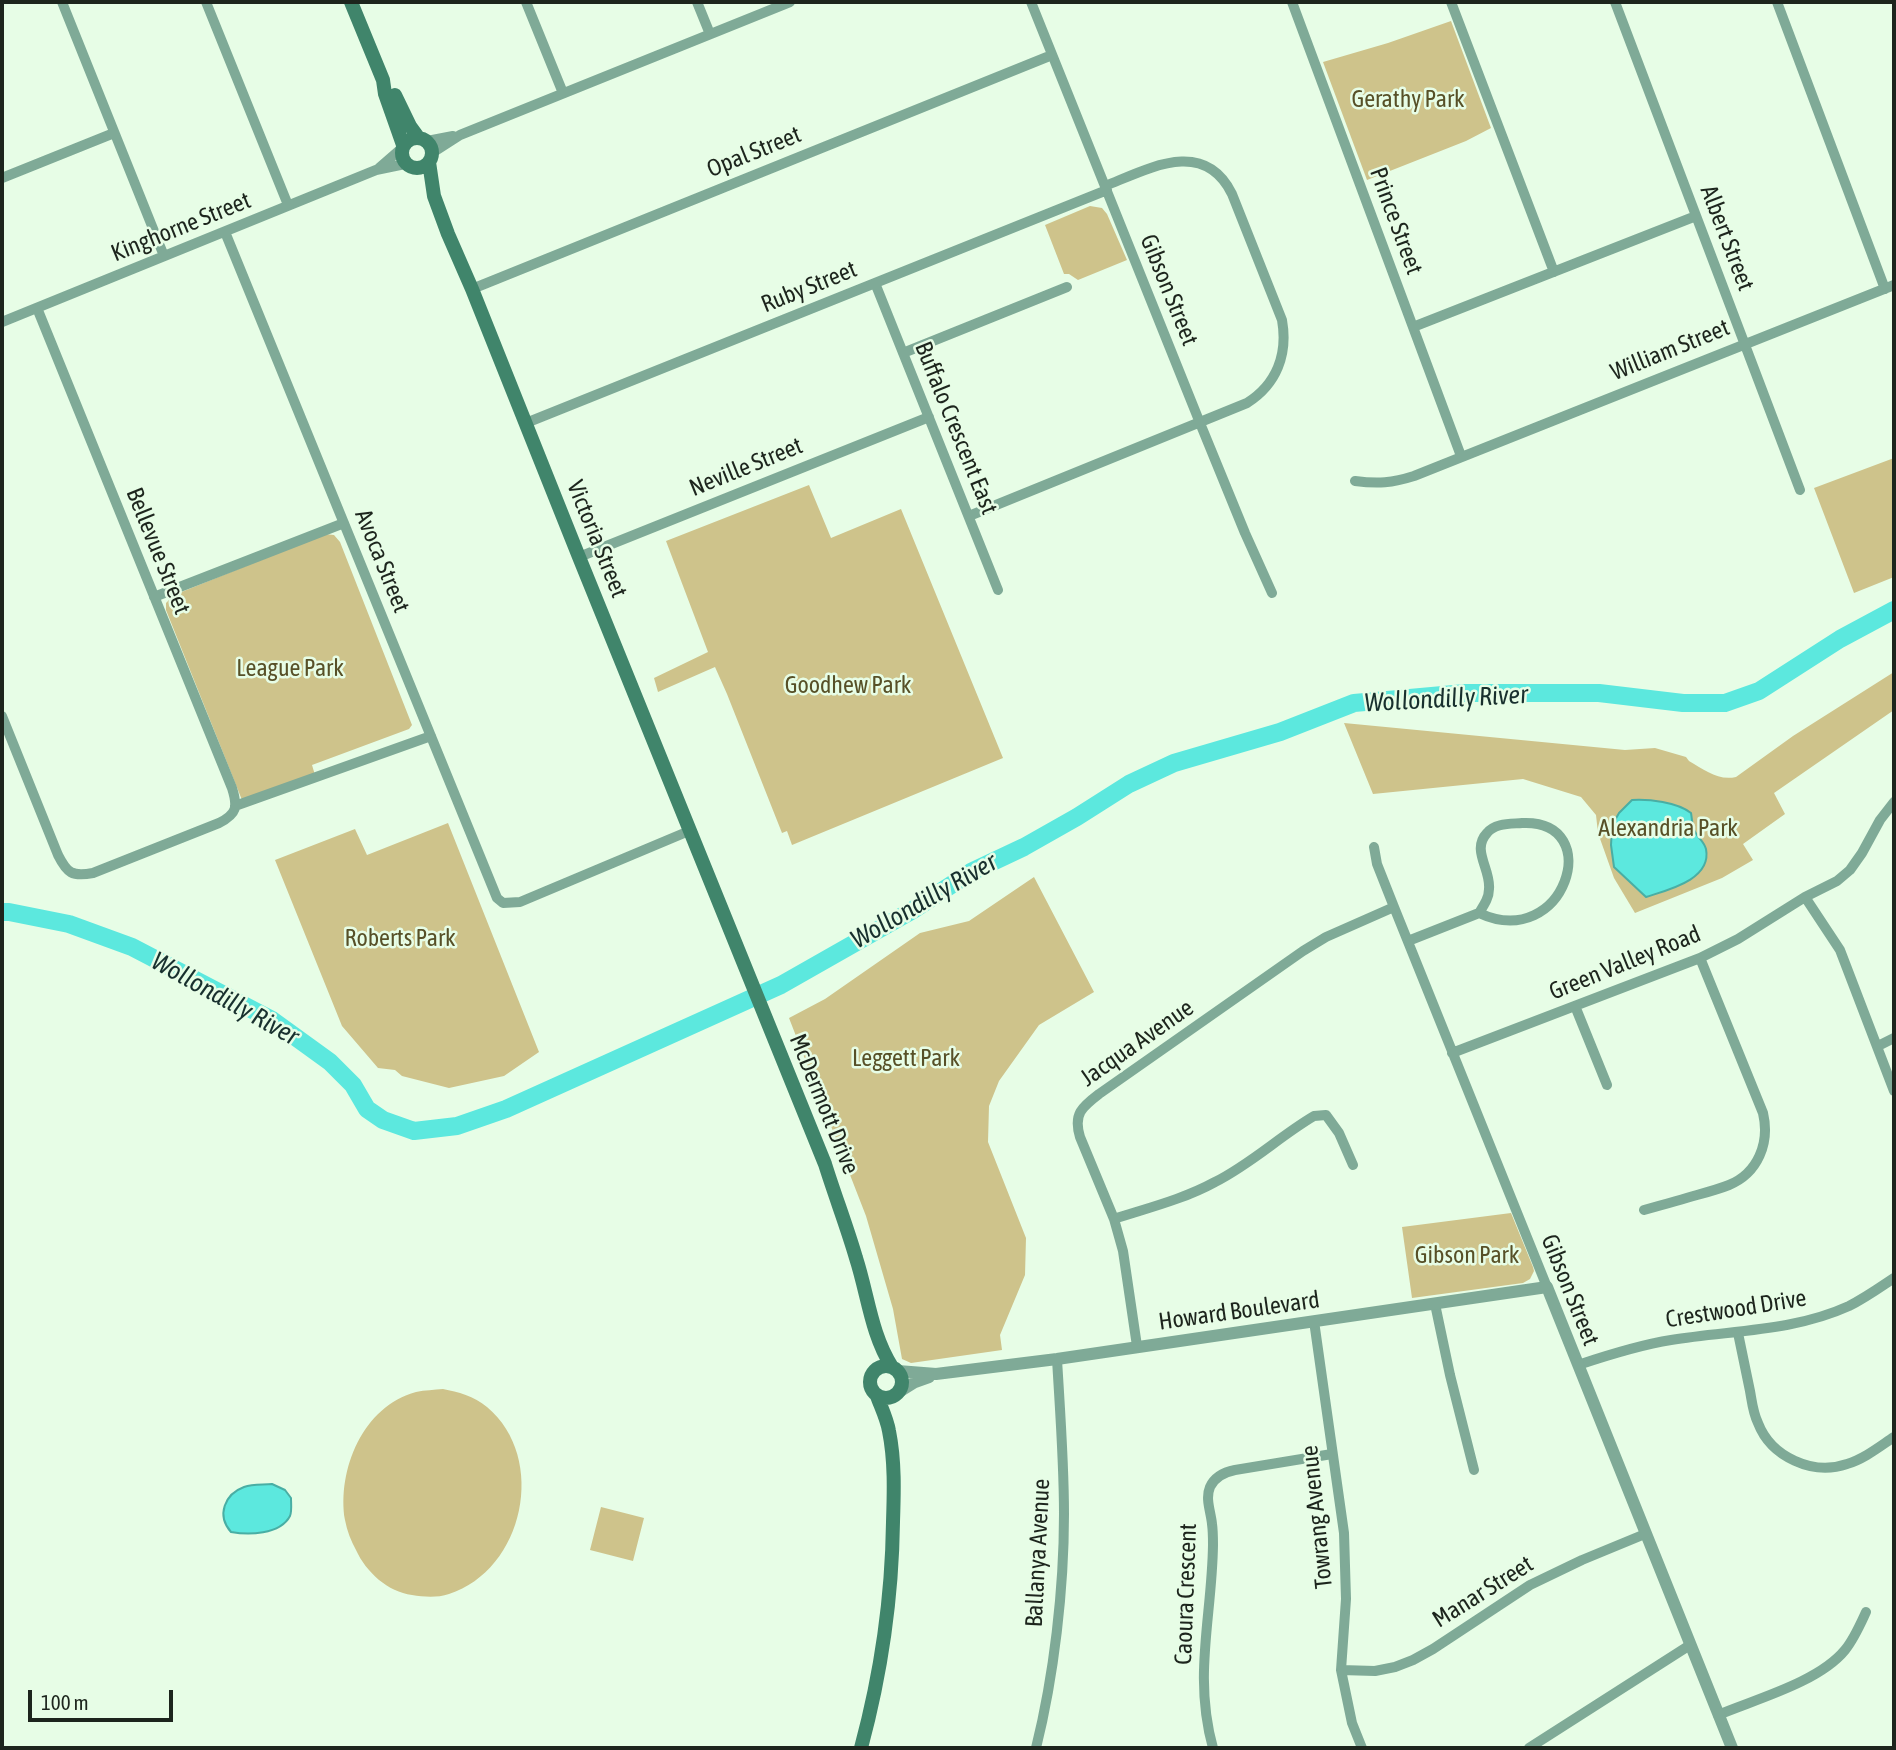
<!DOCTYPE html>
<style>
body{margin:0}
#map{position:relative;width:1896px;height:1750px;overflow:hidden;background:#e7fde6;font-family:"Asap Condensed",sans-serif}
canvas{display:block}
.frame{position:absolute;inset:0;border:4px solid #1d251d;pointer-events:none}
.scale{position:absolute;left:28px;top:1690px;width:145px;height:32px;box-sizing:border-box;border:4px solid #1d251d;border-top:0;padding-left:9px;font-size:21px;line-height:24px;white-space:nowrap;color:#1d251d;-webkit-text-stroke:5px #e7fde6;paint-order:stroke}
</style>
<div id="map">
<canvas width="1896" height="1750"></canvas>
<div class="frame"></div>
<div class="scale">100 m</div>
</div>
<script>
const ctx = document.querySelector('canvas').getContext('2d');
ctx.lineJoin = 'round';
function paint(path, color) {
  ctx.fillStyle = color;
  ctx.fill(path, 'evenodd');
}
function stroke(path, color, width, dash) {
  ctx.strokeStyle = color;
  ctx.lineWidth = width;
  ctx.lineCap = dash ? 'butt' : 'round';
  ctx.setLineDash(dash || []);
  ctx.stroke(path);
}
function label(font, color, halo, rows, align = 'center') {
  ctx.font = font + ' "Asap Condensed",sans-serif';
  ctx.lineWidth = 5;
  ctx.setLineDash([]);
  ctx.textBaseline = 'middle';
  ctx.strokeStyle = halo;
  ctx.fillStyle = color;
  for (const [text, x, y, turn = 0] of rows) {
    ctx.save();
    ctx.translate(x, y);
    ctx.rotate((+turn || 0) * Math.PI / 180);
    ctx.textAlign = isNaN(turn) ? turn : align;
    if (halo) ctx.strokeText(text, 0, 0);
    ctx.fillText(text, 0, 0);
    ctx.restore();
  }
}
const green = new Path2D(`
 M1451,21L1491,128L1466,141L1367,180L1323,62L1388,43Z
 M1090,206L1102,208L1107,214L1127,260L1078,280L1069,274H1064L1045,225Z
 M1894,458V577L1854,593L1814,488Z
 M809,485L831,538L901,509L1003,758L792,845L787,831L782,833L727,694L715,667L658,692L654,678L708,652L666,541Z
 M325,534L334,535L340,542L412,725L409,729L312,765L315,775L242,800L166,610V603L174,595Z
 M1894,672V710L1774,793L1785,814L1743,844L1753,860L1722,878L1635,913L1614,878L1598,833L1596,815L1581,797L1523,779L1373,794L1344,723L1625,750L1655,748L1686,757L1689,761C1705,770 1718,781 1736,777L1793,736Z
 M448,823L539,1052L504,1076L449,1088L402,1076L395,1070L378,1068L342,1026L275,860L355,829L367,855Z
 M1034,877L1094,992L1039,1025L999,1081L989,1106L988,1142L1026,1238L1025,1275L1000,1335L1002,1350L911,1363L902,1359L893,1309L866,1216L789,1018L825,999L920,933L969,921Z
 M1511,1213L1533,1267L1534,1271L1530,1279L1523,1283L1412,1298L1402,1227Z
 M443,1389C458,1392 474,1396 487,1407C548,1458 524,1570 449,1594C437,1598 424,1597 412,1595C388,1592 366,1572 356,1550C351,1541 347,1531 345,1520C337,1470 363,1406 416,1392C425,1390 434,1390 443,1389Z
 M601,1507L644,1518L633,1561L590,1550Z`);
const water = new Path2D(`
 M1632,800C1649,799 1677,802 1691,813C1692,818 1692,825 1694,830C1697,837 1704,841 1706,849C1712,880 1667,890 1646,897L1614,867L1611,845L1612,829L1614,822L1619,813Z
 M272,1484L285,1490L291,1498C291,1504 292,1511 290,1516C280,1535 248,1535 231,1532C216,1515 225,1494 244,1487C253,1484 263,1485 272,1484Z`);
const river = new Path2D(`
 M2,912H9L69,924L132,947L272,1020L330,1062L353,1085L367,1109L383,1120L414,1131L457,1126L506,1109L781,985L913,910L971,872L1024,847L1077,817L1129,784L1174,763L1280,732L1354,703L1465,693H1599L1683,703H1725L1759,691L1840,639L1894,610`);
const minor = new Path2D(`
 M62,2L164,256
 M206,2L288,205
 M526,2L563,93
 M697,2L710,34
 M1031,2L1200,423L1245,533L1272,593
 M1292,2L1461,456
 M1451,2L1554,272
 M1615,2L1800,490
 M1777,2L1885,289
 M427,141L453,136
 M432,153L460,135L790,2
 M379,168L402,148
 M2,178L114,133
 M225,232L497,898L503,903L520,902L689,831
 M875,283L998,590
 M472,289L1052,55
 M2,322L376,170L405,164
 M1413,327L1696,216
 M903,353L1067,287
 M526,423L1107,190
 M1355,481C1378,484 1392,483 1414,476L1894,285
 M969,516L1247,403C1277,384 1288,354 1282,320L1232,194C1204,137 1148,169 1105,186
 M579,557L929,417
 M154,597L344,523
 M2,716L58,855C67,873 72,877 93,873L219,823C237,814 238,807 232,788L37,308
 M235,806L431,736
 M1374,847L1377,864L1394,907L1547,1287
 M1805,897L1840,950L1894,1091
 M1408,941L1479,913C1565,953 1607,819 1522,823C1510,824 1495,823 1487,833C1471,850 1491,869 1489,889C1489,898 1484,905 1479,913
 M1575,1006L1607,1085
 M1878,1046L1894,1038
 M1452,1053L1700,958L1738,939L1805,897L1837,881L1850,870L1862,853L1880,820L1894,802
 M1644,1210C1662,1205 1680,1200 1697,1195C1708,1192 1719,1189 1729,1185C1758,1173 1770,1143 1763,1113L1700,958
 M1114,1219C1148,1208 1184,1199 1215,1182C1251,1164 1280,1136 1314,1116L1326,1115L1339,1133L1353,1165
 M1435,1304L1450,1375L1474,1470
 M1314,1321L1344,1533L1346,1599L1341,1670L1352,1723L1362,1748
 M1738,1333C1742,1352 1746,1372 1750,1391C1752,1402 1753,1413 1758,1423C1771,1457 1813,1476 1847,1464C1864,1459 1879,1447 1894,1437
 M1137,1346L1123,1251L1114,1219L1080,1137C1073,1114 1082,1107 1099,1094L1303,951L1326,937L1394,907
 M1578,1365C1608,1355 1639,1345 1671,1340C1731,1330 1792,1332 1849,1306C1865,1298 1879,1288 1894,1278
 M1341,1670L1375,1671L1395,1667L1413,1660L1433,1649L1530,1585L1582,1560L1645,1534
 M1718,1715C1756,1699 1819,1682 1845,1650C1854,1639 1860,1625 1866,1612
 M1036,1748C1054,1676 1064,1589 1064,1514C1064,1462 1060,1411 1057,1359
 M1213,1748C1193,1676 1212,1617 1213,1545C1213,1538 1213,1531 1212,1524C1211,1512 1205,1499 1210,1487C1215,1476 1225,1472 1235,1470L1332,1454
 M1529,1748L1690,1645`);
const tertiary = new Path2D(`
 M898,1371L936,1374L1057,1359L1547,1287L1732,1748
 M899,1392L915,1382L929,1377`);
const secondary = new Path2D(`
 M351,2L383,80L385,94L403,145
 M395,95L410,126L418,137
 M402 153a15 15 0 1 1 30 0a15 15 0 1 1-30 0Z
 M429,162L434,196L448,234L472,289L579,557L825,1164C835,1196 847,1227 856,1258C868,1295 871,1334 892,1367
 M870 1382a16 16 0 1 1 32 0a16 16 0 1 1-32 0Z
 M861,1748C881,1674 892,1598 893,1522C894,1492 895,1461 889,1431C887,1419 881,1407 877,1396`);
const parkNames = [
 ["Gerathy Park",1408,99],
 ["League Park",290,668],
 ["Goodhew Park",848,685],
 ["Alexandria Park",1668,828],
 ["Roberts Park",400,938],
 ["Leggett Park",906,1058],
 ["Gibson Park",1467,1255]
];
const streetNames = [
 ["Opal Street",754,152,-22],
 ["Prince Street",1396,221,70],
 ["Kinghorne Street",181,227,-22],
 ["Albert Street",1727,238,69],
 ["Ruby Street",809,287,-22],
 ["Gibson Street",1169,290,68],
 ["William Street",1670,350,-22],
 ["Buffalo Crescent East",956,428,68],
 ["Neville Street",746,467,-22],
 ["Victoria Street",597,539,68],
 ["Bellevue Street",158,551,68],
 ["Avoca Street",382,561,68],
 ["Green Valley Road",1625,963,-22],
 ["Jacqua Avenue",1137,1043,-35],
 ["McDermott Drive",824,1104,68],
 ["Gibson Street",1570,1290,68],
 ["Crestwood Drive",1736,1309,-9],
 ["Howard Boulevard",1239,1311,-8],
 ["Towrang Avenue",1317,1517,-96],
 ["Ballanya Avenue",1038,1553,-87],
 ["Manar Street",1483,1592,-32],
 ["Caoura Crescent",1186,1594,-88]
];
const waterNames = [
 ["Wollondilly River",1446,699,-3],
 ["Wollondilly River",924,901,-30],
 ["Wollondilly River",225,999,29]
];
paint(green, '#cec38b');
paint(water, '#5ce8de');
stroke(water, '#49aea4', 2);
stroke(river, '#5ce8de', 18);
stroke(minor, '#7faa97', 10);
stroke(tertiary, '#7faa97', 12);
stroke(secondary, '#40856b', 14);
label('24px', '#575027', '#e7fde6', parkNames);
label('24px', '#1d251d', '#e7fde6', streetNames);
label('italic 26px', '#18302e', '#e7fde6', waterNames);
</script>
